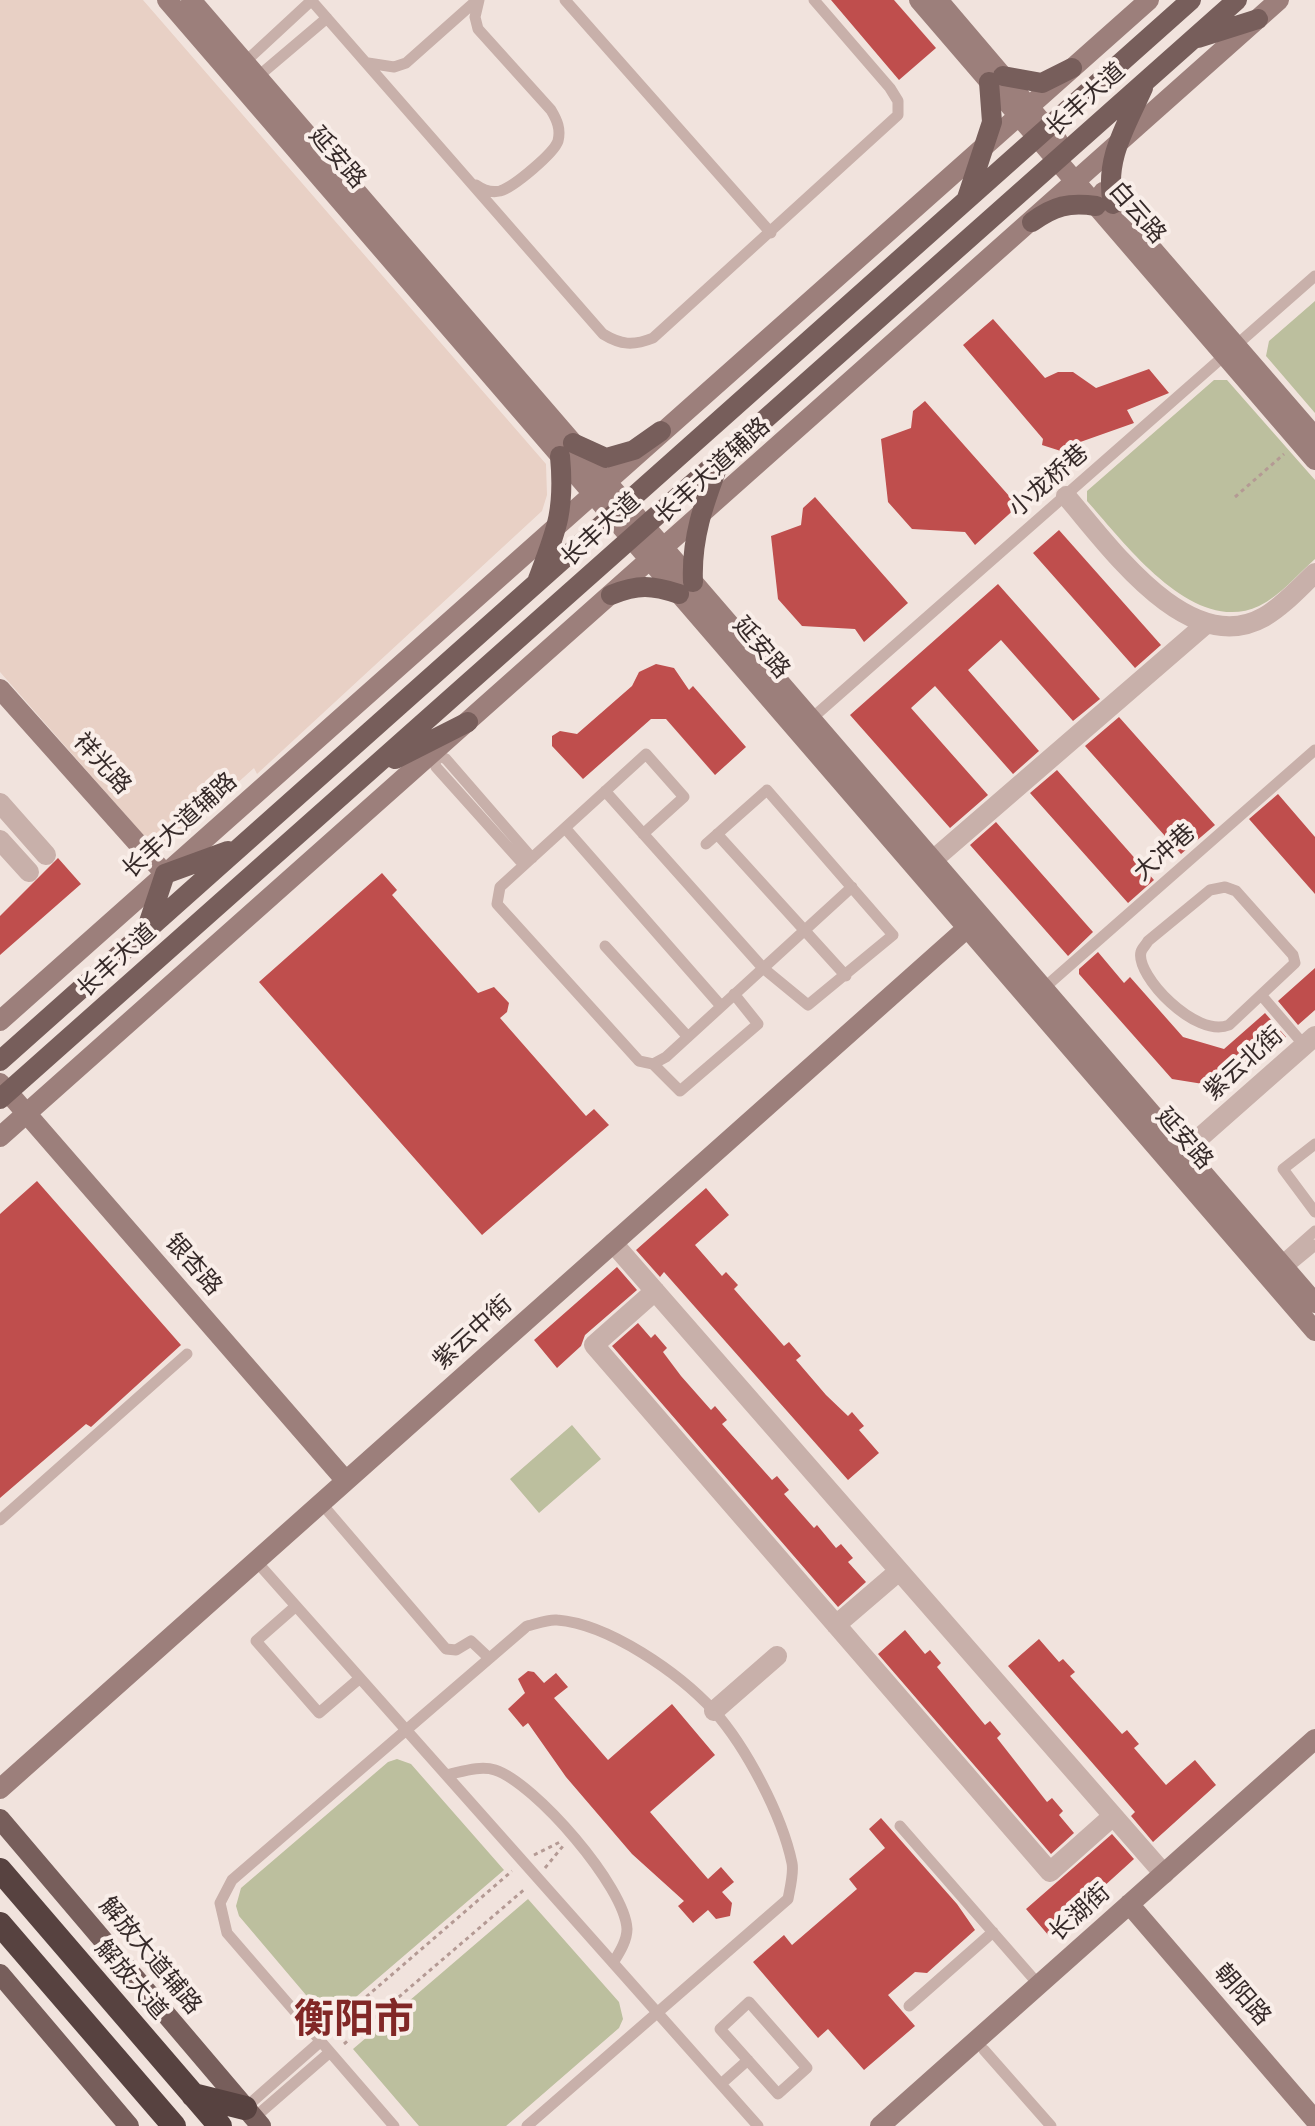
<!DOCTYPE html>
<meta charset="utf-8">
<style>
body{margin:0}
canvas{display:block;background:#f1e3dd}
</style>
<canvas width="1315" height="2126"></canvas>
<script>
const ctx = document.querySelector('canvas').getContext('2d');
ctx.lineJoin = 'round';
function paint(path, color) {
  ctx.fillStyle = color;
  ctx.fill(path, 'evenodd');
}
function stroke(path, color, width, dash) {
  ctx.strokeStyle = color;
  ctx.lineWidth = width;
  ctx.lineCap = dash ? 'butt' : 'round';
  ctx.setLineDash(dash || []);
  ctx.stroke(path);
}
function label(font, color, halo, rows, align = 'center') {
  ctx.font = font + ' "PT Sans","Noto Sans SC",sans-serif';
  ctx.lineWidth = 8;
  ctx.setLineDash([]);
  ctx.textBaseline = 'middle';
  ctx.strokeStyle = halo;
  ctx.fillStyle = color;
  for (const [text, x, y, turn = 0] of rows) {
    ctx.save();
    ctx.translate(x, y);
    ctx.rotate((+turn || 0) * Math.PI / 180);
    ctx.textAlign = isNaN(turn) ? turn : align;
    if (halo) ctx.strokeText(text, 0, 0);
    ctx.fillText(text, 0, 0);
    ctx.restore();
  }
}
const green = new Path2D(`
 M1315,301V413L1266,356L1269,341Z
 M1214,380H1227L1315,480V559C1298,574 1280,596 1259,606C1193,637 1124,542 1087,501V491Z
 M572,1425L601,1459L539,1513L510,1479Z
 M397,1759L411,1764L504,1870L328,2021L239,1916L236,1906L241,1888L388,1762Z
 M528,1899L619,2002L623,2019L619,2028L506,2126H419L353,2049Z`);
const plaza = new Path2D(`
 M0,0H143L546,464L547,495L542,511L257,774L254,768L173,841L163,842L145,837L0,672Z`);
const building = new Path2D(`
 M831,0H894L936,48L899,80Z
 M993,319L1045,378L1058,372H1073L1096,388L1149,369L1169,393L1127,410L1134,423L1069,446L1067,453L1042,445L1043,439L963,345Z
 M925,401L1018,506L975,545L965,532L912,529L888,502L881,439L911,428L913,411Z
 M815,497L908,603L864,642L855,629L802,626L778,599L771,536L801,525L803,508Z
 M1059,530L1161,645L1135,668L1033,553Z
 M998,584L1100,699L1073,721L1001,640L968,670L1039,751L1013,774L935,686L911,708L988,795L950,828L850,715Z
 M656,664L674,668L689,690L693,686L746,747L715,775L666,719H651L583,779L552,746V736L560,731L577,734L632,686L639,672Z
 M1119,717L1215,825L1181,854L1085,746Z
 M1057,770L1154,880L1128,903L1030,793Z
 M1278,794L1315,837V894L1249,819Z
 M996,822L1093,932L1068,956L970,845Z
 M58,858L81,884L0,955V916Z
 M382,873L397,890L392,895L478,993L494,987L509,1003L507,1012L500,1018L586,1116L594,1109L609,1125L482,1235L259,982Z
 M1098,952L1124,983L1130,977L1183,1037L1224,1049L1265,1013L1286,1037L1228,1088L1172,1079L1079,974V969Z
 M1315,968V1010L1298,1025L1278,1001Z
 M37,1181L181,1345L91,1427L86,1424L0,1498V1214Z
 M706,1188L729,1215L695,1245L722,1276L726,1272L738,1285L734,1289L784,1346L789,1342L801,1356L796,1360L826,1395L848,1416L852,1412L864,1426L859,1430L879,1453L848,1480L664,1272L660,1277L636,1250Z
 M617,1267L637,1290L585,1335L581,1346L557,1368L534,1340Z
 M638,1323L651,1338L655,1334L667,1348L663,1352L681,1376L711,1410L715,1406L727,1420L722,1424L772,1480L777,1476L789,1490L784,1494L814,1528L817,1525L836,1548L841,1544L853,1558L848,1562L866,1582L838,1607L612,1346Z
 M905,1630L925,1654L930,1650L941,1663L937,1667L985,1725L990,1721L1001,1734L997,1738L1047,1802L1052,1798L1063,1811L1059,1815L1074,1833L1051,1854L878,1654Z
 M1039,1639L1059,1662L1063,1659L1075,1672L1070,1676L1122,1734L1127,1730L1139,1744L1134,1748L1166,1785L1195,1760L1216,1785L1153,1842L1131,1816L1135,1812L1008,1666Z
 M528,1671L534,1672L544,1683L556,1673L568,1687L554,1698L608,1760L672,1704L715,1755L650,1812L708,1879L721,1867L734,1882L722,1892L732,1903L730,1916L716,1919L708,1910L693,1923L678,1906L684,1901L632,1854L566,1777L528,1723L523,1727L508,1709L525,1693L518,1679Z
 M881,1818L957,1904L975,1930L927,1973L915,1972L888,1995L915,2026L864,2070L828,2029L818,2038L753,1962L784,1935L792,1945L857,1889L849,1879L885,1848L869,1829Z
 M1112,1834L1134,1859L1049,1936L1026,1909Z`);
const path = new Path2D(`
 M1235,497L1284,454
 M534,1855L560,1842
 M545,1868L563,1846
 M330,2028L512,1871
 M344,2044L526,1888`);
const lane = new Path2D(`
 M311,0L603,334C621,345 633,346 653,338L898,115V101L890,88L814,0
 M565,0L771,233
 M244,63L312,0
 M368,63L394,67L406,63L477,0
 M255,79L327,18
 M476,185C483,190 491,193 500,191C514,187 554,153 558,141C561,129 557,120 551,110L478,29L475,17L479,0
 M811,719L1315,276
 M433,753L436,767L524,865
 M433,753L446,759L532,858
 M605,791L763,968L808,1005L893,935L767,790L706,844
 M565,828L721,1006
 M643,834L684,797L646,754L500,887L497,904L639,1061L653,1064L666,1057L852,887
 M717,834L846,976
 M1225,887L1236,891L1293,955L1295,963L1229,1025C1196,1039 1135,975 1141,952C1142,948 1146,945 1148,941L1210,890Z
 M605,946L688,1037
 M1044,988L1315,750
 M1262,996L1304,1045
 M653,1064L680,1091L758,1024L734,994
 M1315,1144L1283,1169L1315,1212
 M1280,1262L1315,1231
 M1286,1269L1315,1245
 M321,1503L446,1649L456,1650L471,1641L489,1658
 M0,1520L187,1354
 M256,1561L758,2126
 M296,1606L256,1641L319,1713L360,1678
 M446,1775C461,1772 480,1765 495,1770C535,1783 625,1887 627,1929C627,1941 619,1953 613,1963
 M900,1826L1039,1985
 M749,2002L807,2068L778,2094L720,2029Z
 M909,2006L993,1932
 M984,2050L1051,2126
 M721,2084L748,2060
 M245,2108L321,2041
 M254,2118L330,2052
 M394,2126L227,1933L220,1903L232,1880L527,1626C536,1624 548,1619 557,1620C609,1624 679,1673 714,1711C746,1747 782,1815 792,1863C794,1873 790,1888 788,1899L527,2126`);
const street = new Path2D(`
 M1066,496C1108,544 1188,660 1264,617C1283,606 1299,588 1315,573
 M0,803L46,855
 M0,840L29,872
 M933,860L1206,624
 M1171,1163L1315,1036
 M613,1243L1164,1874
 M655,1291L594,1345L1050,1872L1113,1816
 M836,1625L899,1571
 M714,1711L777,1656`);
const secondary = new Path2D(`
 M167,0L1315,1331
 M191,0L1315,1303
 M919,0L1315,460
 M938,0L1058,141
 M1103,192L1315,437
 M0,689L165,874
 M0,1021L1149,0
 M0,1083L346,1481
 M0,1137L1279,0
 M0,1789L975,921
 M1129,1904L1315,2120
 M880,2126L1315,1739`);
const primary = new Path2D(`
 M1198,38L1258,19
 M1003,76L1042,83L1072,68
 M967,198L992,122L989,82
 M1113,204C1104,160 1125,128 1143,88
 M1032,222C1054,206 1069,202 1096,206
 M573,443L606,458L634,450L661,431
 M538,579C557,529 565,510 560,456
 M693,582C691,538 704,503 719,463
 M611,595C638,584 652,585 679,594
 M395,759L468,722
 M147,928L165,874L228,851
 M0,1061L1191,0
 M0,1099L1237,0
 M0,1819L261,2126
 M0,1974L129,2126`);
const highway = new Path2D(`
 M0,1870L220,2126
 M0,1924L174,2126
 M193,2095L245,2108`);
const streetNames = [
 ["长丰大道",1086,100,-42],
 ["延安路",337,158,49],
 ["白云路",1137,213,49],
 ["长丰大道辅路",713,471,-42],
 ["小龙桥巷",1049,481,-41],
 ["长丰大道",601,530,-42],
 ["延安路",761,648,49],
 ["祥光路",102,764,48],
 ["长丰大道辅路",180,826,-42],
 ["大冲巷",1165,853,-41],
 ["长丰大道",117,961,-42],
 ["紫云北街",1244,1064,-42],
 ["延安路",1184,1139,49],
 ["银杏路",193,1265,49],
 ["紫云中街",473,1333,-42],
 ["长湖街",1080,1913,-42],
 ["解放大道辅路",150,1956,50],
 ["解放大道",131,1980,49],
 ["朝阳路",1242,1995,49]
];
const townNames = [
 ["衡阳市",354,2021]
];
paint(green, '#bcbf9e');
paint(plaza, '#e8d0c5');
paint(building, '#bf4e4d');
stroke(path, '#b49a94', 3, [4, 4]);
stroke(lane, '#c8b0aa', 11);
stroke(street, '#c8b0aa', 20);
stroke(secondary, '#9c7f7b', 20);
stroke(primary, '#775e5b', 20);
stroke(highway, '#574240', 24);
label('24px', '#362a29', '#f9eee9', streetNames);
label('bold 40px', '#812726', '#f9eee9', townNames);
</script>
